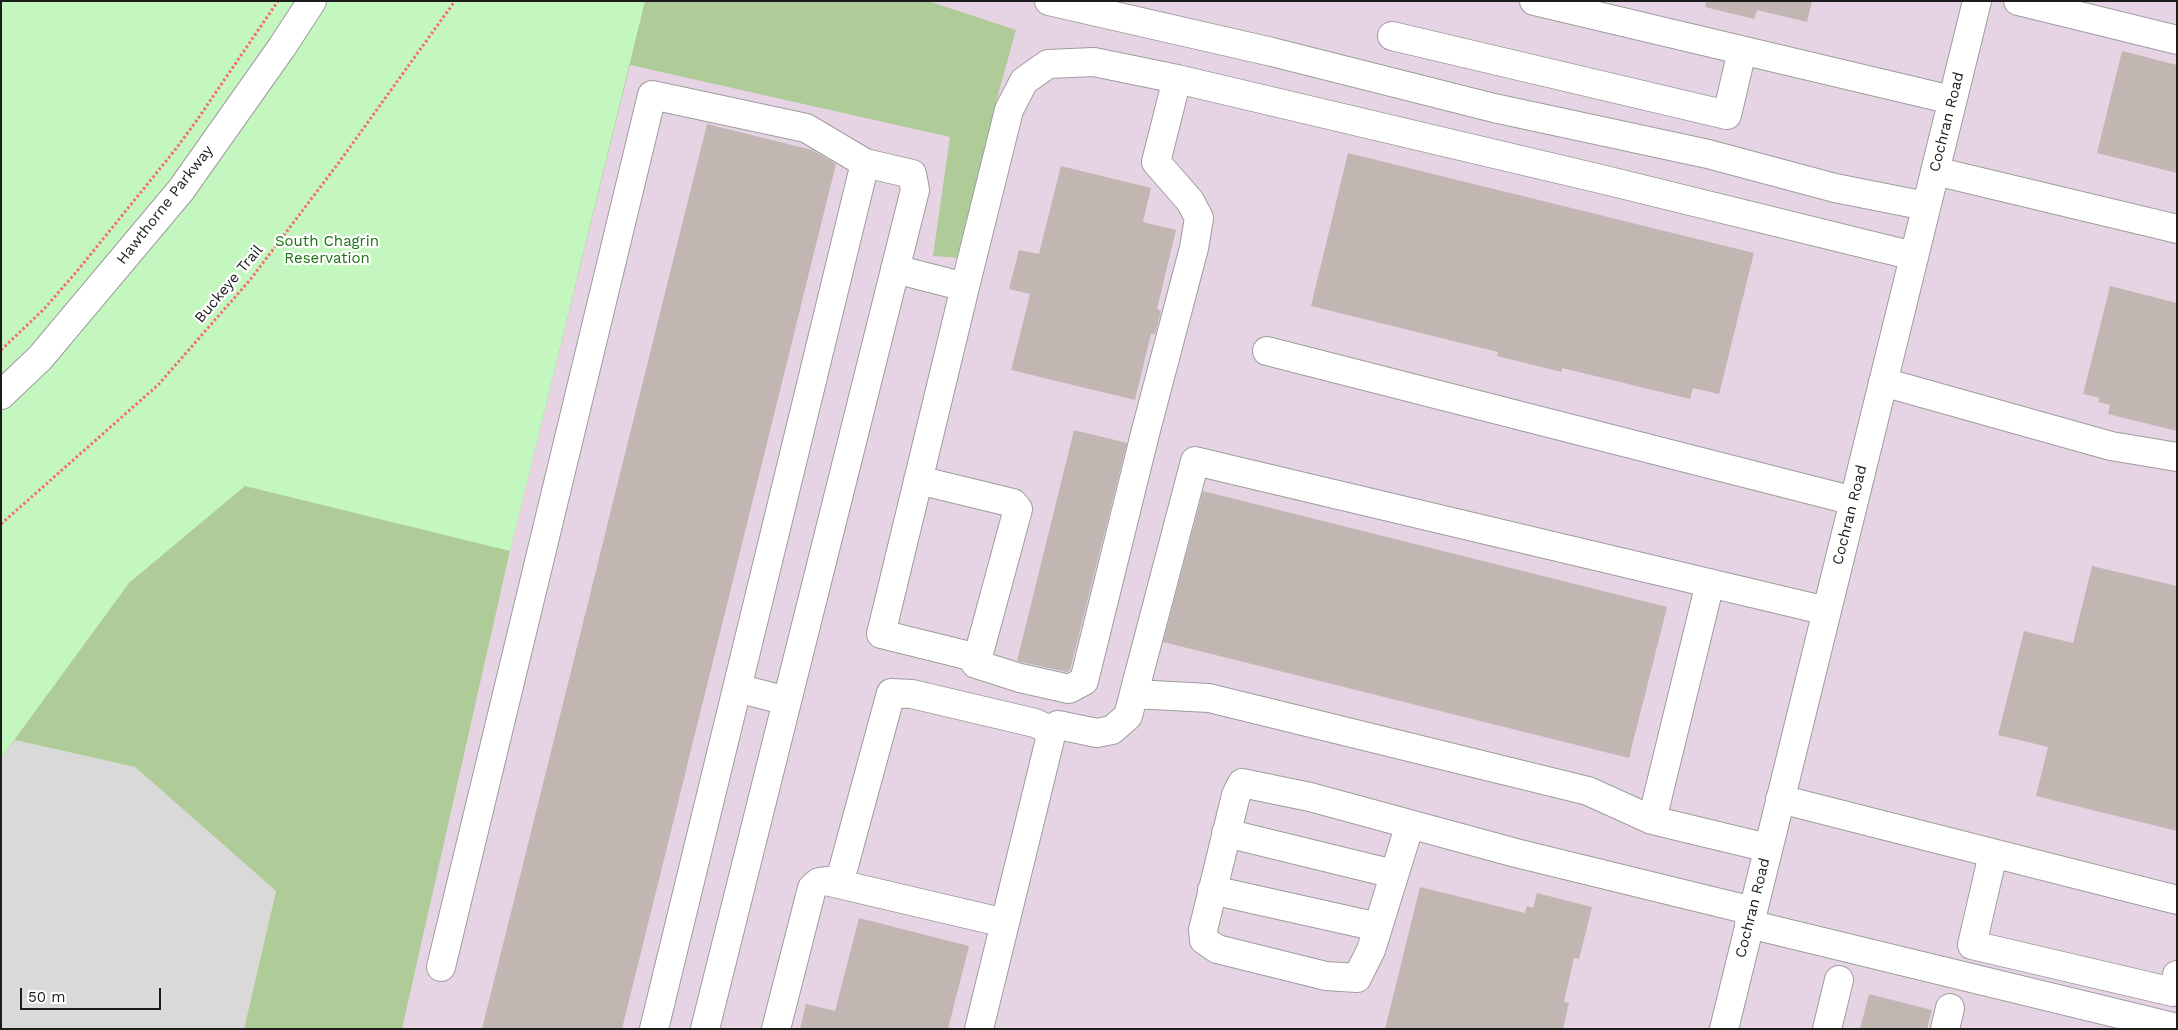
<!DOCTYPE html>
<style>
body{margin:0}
#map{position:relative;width:2178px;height:1030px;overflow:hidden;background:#ede7e2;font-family:"Work Sans",sans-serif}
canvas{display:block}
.frame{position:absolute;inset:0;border:2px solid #1c1c1c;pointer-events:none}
.scale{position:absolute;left:20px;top:988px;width:141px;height:22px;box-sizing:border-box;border:2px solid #1c1c1c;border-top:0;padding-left:6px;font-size:15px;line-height:18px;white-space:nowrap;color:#1c1c1c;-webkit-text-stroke:4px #fff;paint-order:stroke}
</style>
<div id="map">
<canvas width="2178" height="1030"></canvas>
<div class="frame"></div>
<div class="scale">50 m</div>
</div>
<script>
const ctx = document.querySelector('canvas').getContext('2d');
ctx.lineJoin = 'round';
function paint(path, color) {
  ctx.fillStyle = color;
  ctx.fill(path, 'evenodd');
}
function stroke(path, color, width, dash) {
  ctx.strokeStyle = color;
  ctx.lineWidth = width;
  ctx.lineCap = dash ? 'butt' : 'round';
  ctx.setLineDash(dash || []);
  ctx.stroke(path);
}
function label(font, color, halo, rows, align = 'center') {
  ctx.font = font + ' "Work Sans",sans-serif';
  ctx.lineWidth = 4.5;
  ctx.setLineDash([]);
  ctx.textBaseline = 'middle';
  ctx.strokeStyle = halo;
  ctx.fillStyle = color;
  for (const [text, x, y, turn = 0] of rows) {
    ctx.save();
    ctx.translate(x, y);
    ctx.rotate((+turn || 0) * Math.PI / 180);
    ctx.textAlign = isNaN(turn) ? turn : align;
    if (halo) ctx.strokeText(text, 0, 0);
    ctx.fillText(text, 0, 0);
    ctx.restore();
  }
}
const residential = new Path2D(`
 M15,740L135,767L276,891L244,1029H1V758Z`);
const industrial = new Path2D(`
 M645,1H2177V1029H402L510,551Z`);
const forest = new Path2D(`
 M1,1H928L1016,30L996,102L960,258L933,256L950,137L630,65L510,551L402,1029H244L276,891L135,767L15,740L1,758Z`);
const park = new Path2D(`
 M1,1H645L510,551L245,486L129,583L1,758Z`);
const building = new Path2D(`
 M1706,1H1812L1807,22L1757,10L1754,19L1705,7Z
 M2122,51L2177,65V173L2097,153Z
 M707,124L812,150L836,164L622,1029H482Z
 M1348,153L1754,253L1719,394L1693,388L1690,399L1562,368V372L1497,356L1498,352L1311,306Z
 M1061,166L1151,188L1143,222L1176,230L1157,309L1161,311L1155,334H1151L1135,400L1011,370L1030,294L1009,289L1019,250L1039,254Z
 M2110,286L2177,303V431L2108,414L2110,405L2098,402L2100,398L2083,394Z
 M1074,430L1127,443L1070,670L1067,672L1017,661Z
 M1203,491L1667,607L1629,758L1163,642Z
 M2092,566L2177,586V831L2036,796L2048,747L1998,735L2024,631L2073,643Z
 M1420,887L1525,913L1527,906L1533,908L1537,893L1592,907L1579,959L1574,958L1564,1002L1569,1003L1563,1029H1385Z
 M859,918L969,946L948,1029H800L806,1004L835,1011Z
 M1869,994L1932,1010L1927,1029H1860Z`);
const path = new Path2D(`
 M1,350L44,309L78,270L175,150L197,120L278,1
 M1,524L158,385L250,280L340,161L455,1`);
const minor = new Path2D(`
 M1049,1L1272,52L1494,108L1708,154L1835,188L1926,206
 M1534,1L1952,100
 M2018,1L2177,40
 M1392,36L1727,115L1742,51
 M1177,79L1605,180L1914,256
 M1935,171L2177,229
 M895,269L965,287L881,634L970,656L976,664L1020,678L1069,689L1084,681L1145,434L1194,248L1199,218L1190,201L1156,162L1177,79L1094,62L1048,64L1024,81L1009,110L965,287
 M1267,351L1854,501
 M1883,382L2111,446L2177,457
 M1,395L40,358L181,190L282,47L312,1
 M918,480L1013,503L1018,509L976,664
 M737,688L787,701
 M1134,694L1209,698L1588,791L1652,820L1768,848
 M1780,799L2177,900
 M1652,820L1710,583
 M1410,824L1371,950L1357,978L1326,976L1217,949L1204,940L1203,930L1236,795L1242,783L1310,797L1516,853L1753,911
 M1226,833L1394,874
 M1993,854L1972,945L2173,992L2177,975
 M839,884L891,693L912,694L1035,723L1052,731
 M1212,890L1378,927
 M1749,924L2177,1028
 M441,967L652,95L806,128L865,163
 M654,1029L865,163L912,174L915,190L705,1029
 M776,1029L812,888L819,882L826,881L1005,923
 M979,1029L1052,731L1058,725L1097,733L1112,730L1128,716L1195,461L1827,611
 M1724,1029L1977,1
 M1827,1029L1839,980
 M1945,1029L1950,1008`);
const streetNames = [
 ["Cochran Road",1947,122,-76],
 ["Hawthorne Parkway",165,205,-52],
 ["Buckeye Trail",229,284,-50],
 ["Cochran Road",1850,515,-76],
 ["Cochran Road",1753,908,-76]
];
const parkNames = [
 ["South Chagrin",327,242],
 ["Reservation",327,259]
];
paint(residential, '#dad9d9');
paint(industrial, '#e6d4e5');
paint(forest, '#afcb98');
paint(park, '#c4f7bf');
paint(building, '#c1b6b2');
stroke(minor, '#9d9d9d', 30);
stroke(path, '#f46c74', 3, [2.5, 2.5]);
stroke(minor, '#fff', 28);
label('15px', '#1c1c1c', '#fff', streetNames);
label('15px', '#17740f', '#fff', parkNames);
</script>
